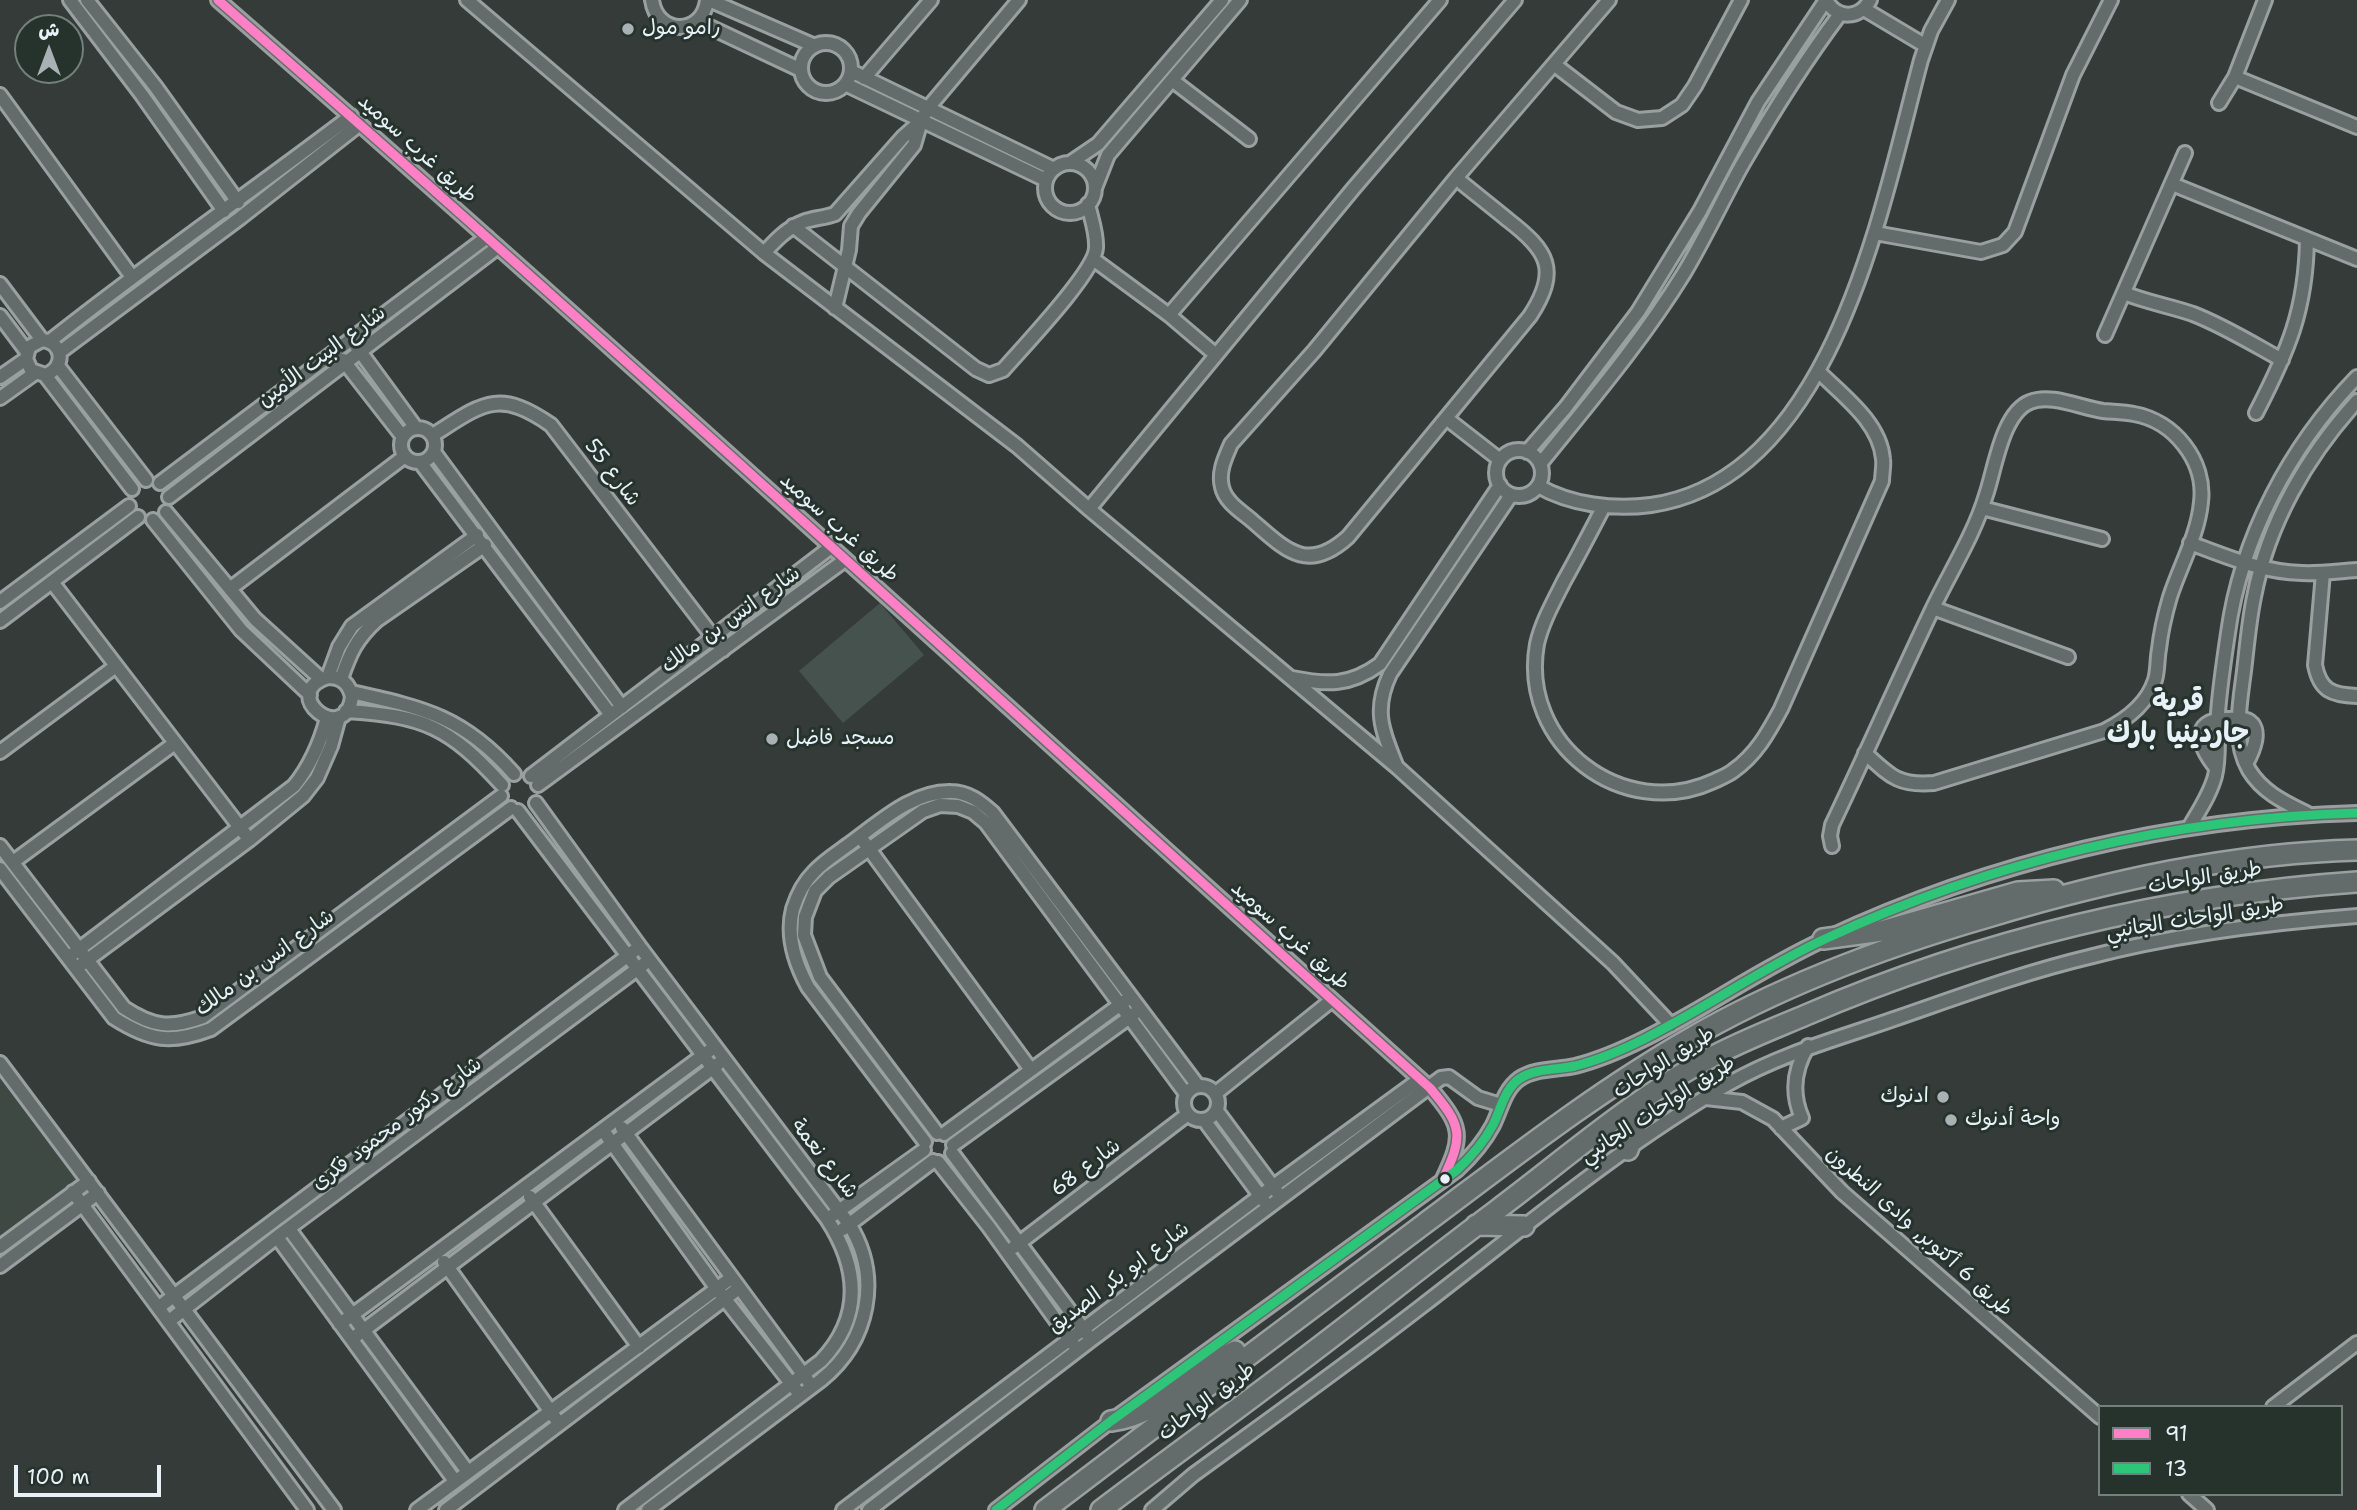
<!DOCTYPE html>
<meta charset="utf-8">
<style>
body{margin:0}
#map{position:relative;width:2357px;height:1510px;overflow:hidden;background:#353b38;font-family:"Shantell Sans","Playpen Sans Arabic",sans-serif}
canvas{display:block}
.legend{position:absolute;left:2098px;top:1405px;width:245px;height:91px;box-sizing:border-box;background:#26332d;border:2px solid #747f7e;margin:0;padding:9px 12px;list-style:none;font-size:21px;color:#e8f1f8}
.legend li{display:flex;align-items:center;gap:14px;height:35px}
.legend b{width:35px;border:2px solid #747f7e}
.north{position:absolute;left:14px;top:14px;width:70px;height:70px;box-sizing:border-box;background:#26332d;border:2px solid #747f7e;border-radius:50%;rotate:0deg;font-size:19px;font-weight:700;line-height:28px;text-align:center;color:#e8f1f8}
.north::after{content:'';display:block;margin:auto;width:24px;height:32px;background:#a9b1b5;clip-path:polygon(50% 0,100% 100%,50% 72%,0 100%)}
.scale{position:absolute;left:14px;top:1465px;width:147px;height:32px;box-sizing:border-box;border:4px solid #e8f1f8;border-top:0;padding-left:9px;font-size:21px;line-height:24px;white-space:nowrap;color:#e8f1f8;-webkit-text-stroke:5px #26332d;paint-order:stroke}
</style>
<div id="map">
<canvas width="2357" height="1510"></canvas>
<ul class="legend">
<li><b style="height:9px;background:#ff80c5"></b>91</li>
<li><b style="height:9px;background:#2dc577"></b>13</li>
</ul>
<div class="north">ش</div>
<div class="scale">100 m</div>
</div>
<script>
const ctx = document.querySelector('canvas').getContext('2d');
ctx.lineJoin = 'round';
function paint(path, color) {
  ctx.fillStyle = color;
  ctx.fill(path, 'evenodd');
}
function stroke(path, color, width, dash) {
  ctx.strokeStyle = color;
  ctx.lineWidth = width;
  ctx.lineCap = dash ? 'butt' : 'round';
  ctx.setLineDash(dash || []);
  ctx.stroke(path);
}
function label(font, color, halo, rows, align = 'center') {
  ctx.font = font + ' "Shantell Sans","Playpen Sans Arabic",sans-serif';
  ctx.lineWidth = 6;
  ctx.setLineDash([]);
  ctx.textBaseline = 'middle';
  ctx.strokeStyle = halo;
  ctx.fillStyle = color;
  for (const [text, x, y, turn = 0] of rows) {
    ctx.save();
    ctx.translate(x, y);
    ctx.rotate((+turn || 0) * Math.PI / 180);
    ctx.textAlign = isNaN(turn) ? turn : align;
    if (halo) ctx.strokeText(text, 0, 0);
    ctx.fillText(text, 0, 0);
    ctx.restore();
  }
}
const built = new Path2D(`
 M0,1071L88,1189L0,1254Z`);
const green = new Path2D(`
 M880,603L924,655L843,723L799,671Z`);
const minor = new Path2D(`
 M70,0L142,95L224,211
 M87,0L155,86L238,202
 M218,0C627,357 1026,725 1430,1088C1463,1127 1464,1135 1442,1181
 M467,0L764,253L1017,446L1089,509L1398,768L1613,963L1671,1025
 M652,0C657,36 703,36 707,0
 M709,0L815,46
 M1826,0C1837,20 1860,19 1870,0
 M1864,9L1926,46
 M697,21L801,70
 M801 68a25 25 0 1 1 50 0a25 25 0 1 1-50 0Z
 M1555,65L1616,112L1638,120L1662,118L1682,105L1695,86L1741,0
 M851,71L1054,169
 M2235,77L2357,127
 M864,78L931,0
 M1172,80L1249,139
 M845,84L1046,180
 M0,95L132,277
 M2219,103L2235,77L2265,0
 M1070,163L1098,144L1222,0
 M1045 188a25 25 0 1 1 50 0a25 25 0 1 1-50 0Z
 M1456,178C1473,192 1491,206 1508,220C1548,251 1560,270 1530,316L1348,537C1306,575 1284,548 1250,519C1239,510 1225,501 1222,487C1218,472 1225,458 1231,444L1314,351L1456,178L1609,0
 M2172,184L2357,259
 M1095,188L1108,155L1240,0
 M793,226L976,369L989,375L1003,370C1022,348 1095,272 1096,248C1097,233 1091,218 1088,204
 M1875,233L1981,252L2003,245L2015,232L2073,75L2111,0
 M764,253C775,241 787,228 803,222C813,218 824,218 835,214L903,137L921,121
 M1093,259L1169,315L1216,355
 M0,284L42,340C64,342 66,368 45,375L31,370L26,359L29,347L42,340
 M2124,293C2146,302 2170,306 2193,314C2224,326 2253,344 2282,360
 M835,308L849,250L851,226L859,213L914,145L921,121L928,108L1019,0
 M1169,315L1440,0
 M0,316L27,352
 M2105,335L2185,153
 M50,341C148,263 251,192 351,116
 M356,346L416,428
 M60,352L240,218L360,124
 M343,360L403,437
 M58,366L146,480
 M45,375L132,489
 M0,377L26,359
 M0,398L35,373
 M2256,413C2288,351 2306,310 2307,239
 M1446,418L1500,460
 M401 445a17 17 0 1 1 34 0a17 17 0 1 1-34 0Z
 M433,435C482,404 498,388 551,425L723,650
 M1496 473a23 23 0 1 1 46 0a23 23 0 1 1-46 0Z
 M434,452L622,707
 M1527,452L1566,407L1638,312L1700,211L1758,102L1826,0
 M420,462L611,715
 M1540,464C1590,402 1642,341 1684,273C1705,238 1722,201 1742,165C1772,113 1804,62 1840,14
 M160,483L487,237
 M1538,486C1571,505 1614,510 1651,505C1833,479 1882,205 1921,60L1931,31L1948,0
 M169,497L498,247
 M1604,506C1591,531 1578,556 1564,581C1554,601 1542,622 1537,644C1519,744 1623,823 1714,781C1720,778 1728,775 1733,771C1756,755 1768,733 1781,709L1882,481C1882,474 1884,466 1883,459C1880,422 1842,395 1818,371
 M1982,508L2102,539
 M1089,509L1353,189L1515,0
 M166,512L255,619L321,679
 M153,520L241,630L310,695
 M2190,543C2227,557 2262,572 2302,573C2320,574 2339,571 2357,570
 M2323,573L2315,665C2320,691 2332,695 2357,696
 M52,582L245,834
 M231,588L405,456
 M0,602L129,506
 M1933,608L2068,657
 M0,621L138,517
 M328,677C341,677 349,683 352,697C345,748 277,693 328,677L339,647L352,626L477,535
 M1292,678C1327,685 1350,686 1380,664L1500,485
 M341,679C350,653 356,639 377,620L485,545
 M351,692C423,708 463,716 514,774
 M346,711C425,716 449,727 502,785
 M0,752L116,666
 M1396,765C1382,730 1373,710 1390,674L1511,495
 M2216,768C2199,747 2189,720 2226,719C2232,719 2241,717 2247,720C2264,728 2252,753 2246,764
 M531,776L831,547
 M538,785L845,560
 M536,803L640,947L849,1224C882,1277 869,1341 821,1380L648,1510
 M518,811L827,1219C859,1268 863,1317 821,1361L625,1510
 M2308,814C2286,803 2263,793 2249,770C2232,741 2240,703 2244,671C2247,646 2249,621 2254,597C2268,523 2307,456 2357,401
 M2189,828C2198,812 2210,795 2215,776C2220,756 2217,733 2218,713C2220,686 2224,660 2228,633C2241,538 2290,446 2357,377
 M864,842L1031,1070
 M0,846L124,1008C153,1027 170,1029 203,1017L501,796
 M1832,846L1830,836L1832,825C1866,754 1898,681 1932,610C1950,572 1974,535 1986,495C1995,469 2002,413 2030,402C2051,393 2081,408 2103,411C2113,412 2124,412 2134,414C2174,421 2206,461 2201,502C2198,535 2180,566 2170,597C2165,614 2161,631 2159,649C2157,659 2158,670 2155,680C2147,705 2126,720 2104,731L1934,783C1898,786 1890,776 1865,753
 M13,862L175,743
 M0,869L114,1018C150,1041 171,1044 211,1029L511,808
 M74,953L294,786C311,765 320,744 327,718
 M82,964L249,840L303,796L317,778L331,746L339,717
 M0,1063L334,1510
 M1184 1103a17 17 0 1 1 34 0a17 17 0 1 1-34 0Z
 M1216,1093L1332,1000
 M1706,1098L1742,1102L1773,1119L1842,1192L2100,1417
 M1217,1111L1277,1192
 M1204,1120L1264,1201
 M622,1128L808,1381
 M1781,1128L1802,1118C1791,1093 1794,1069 1808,1046
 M937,1133L820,977L804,935L805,917L815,891L829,877L923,811L940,805L958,806L973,812L986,823L1186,1094
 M944,1134L1125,1001
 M607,1136L717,1289L797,1391
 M925,1142L808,987C795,963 786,936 793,909C797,896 804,882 814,872C825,860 839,852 852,842C881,821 913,791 951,792C968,792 981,802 993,813L1198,1086
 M953,1145L1134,1014
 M952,1153L1087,1334
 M938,1162L989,1227L1073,1344
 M73,1192L307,1510
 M530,1197L639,1347
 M833,1215L924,1150
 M289,1229L468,1472
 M843,1229L933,1161
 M277,1237L455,1481
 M0,1247L89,1181
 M1014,1247L1188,1114
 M444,1262L556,1419
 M0,1266L98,1193
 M159,1307L634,951
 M169,1321L277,1237L644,964
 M340,1324L709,1051
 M352,1339L718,1064
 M2273,1407L2357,1343
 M2189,1494L2207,1510
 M417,1510L731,1278
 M446,1510L739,1288
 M843,1510L1260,1196L1420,1079
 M869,1510L1091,1340L1441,1078L1449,1077L1478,1098L1501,1105
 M996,1510L1111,1421L1457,1170C1472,1156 1484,1142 1493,1125C1501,1109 1504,1090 1519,1079C1535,1068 1557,1070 1575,1066C1599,1060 1622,1050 1644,1039C1706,1008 1762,968 1825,939C1992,861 2173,818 2357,813
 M1152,1510L1193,1475C1270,1419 1347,1364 1422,1306C1521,1230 1619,1147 1728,1084C1783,1053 1834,1040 1894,1019C1958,997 2022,973 2089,957C2176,934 2267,923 2357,916`);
const highway = new Path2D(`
 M1823,939L1882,931L2018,892L2054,890
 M1628,1150L1646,1098
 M1476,1225L1524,1226
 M1111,1421C1161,1415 1192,1373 1235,1351
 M1045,1510C1171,1414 1297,1319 1424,1224C1510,1160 1595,1093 1689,1039C1782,985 1884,947 1988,917C2107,881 2232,853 2357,850
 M1101,1510C1162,1464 1224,1419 1286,1372C1357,1319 1426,1263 1497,1210C1565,1159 1633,1099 1708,1059C1739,1042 1773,1029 1806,1015C1980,940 2168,895 2357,882`);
const bus1 = new Path2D(`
 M218,0C627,357 1026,725 1430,1088C1463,1127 1464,1135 1442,1181`);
const bus2 = new Path2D(`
 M996,1510L1111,1421L1457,1170C1472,1156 1484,1142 1493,1125C1501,1109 1504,1090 1519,1079C1535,1068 1557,1070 1575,1066C1599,1060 1622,1050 1644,1039C1706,1008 1762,968 1825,939C1992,861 2173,818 2357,813`);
const markers = [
 [628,29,7,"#a9b1b5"],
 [772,739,7,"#a9b1b5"],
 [1943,1097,7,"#a9b1b5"],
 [1951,1120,7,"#a9b1b5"],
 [1445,1179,6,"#e8f1f8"]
];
const poiNames = [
 ["رامو مول",642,29],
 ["مسجد فاضل",786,739],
 ["ادنوك",1929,1097,"right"],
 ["واحة أدنوك",1965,1120]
];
const streetNames = [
 ["طريق غرب سوميد",417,149,42],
 ["شارع البيت الأمين",322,357,-37],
 ["شارع 55",612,473,53],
 ["طريق غرب سوميد",839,528,42],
 ["شارع انس بن مالك",731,620,-36],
 ["طريق الواحات",2205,878,-9],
 ["طريق الواحات الجانبي",2195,919,-9],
 ["طريق غرب سوميد",1290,936,42],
 ["شارع انس بن مالك",265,963,-36],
 ["طريق الواحات",1664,1063,-32],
 ["طريق الواحات الجانبي",1658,1110,-33],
 ["شارع دكتور محمود فكرى",397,1124,-37],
 ["شارع نعمة",824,1159,52],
 ["شارع 68",1086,1168,-37],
 ["طريق 6 أكتوبر, وادى النطرون",1919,1232,42],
 ["شارع ابو بكر الصديق",1119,1278,-37],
 ["طريق الواحات",1207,1402,-37]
];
const districtNames = [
 ["قرية",2178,703],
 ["جاردينيا بارك",2178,735]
];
paint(built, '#3e4944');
paint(green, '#46524e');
stroke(minor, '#9a9f9f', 18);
stroke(highway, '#9a9f9f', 24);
stroke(minor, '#646b6b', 12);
stroke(highway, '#646b6b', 19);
stroke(bus1, '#ff80c5', 9);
stroke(bus2, '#2dc577', 9);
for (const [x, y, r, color] of markers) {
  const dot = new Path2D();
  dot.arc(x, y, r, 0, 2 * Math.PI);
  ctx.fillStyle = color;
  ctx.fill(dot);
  stroke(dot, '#26332d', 2.5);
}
label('21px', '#e8f1f8', '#26332d', poiNames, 'left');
label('21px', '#e8f1f8', '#26332d', streetNames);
label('bold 28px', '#e8f1f8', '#26332d', districtNames);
</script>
